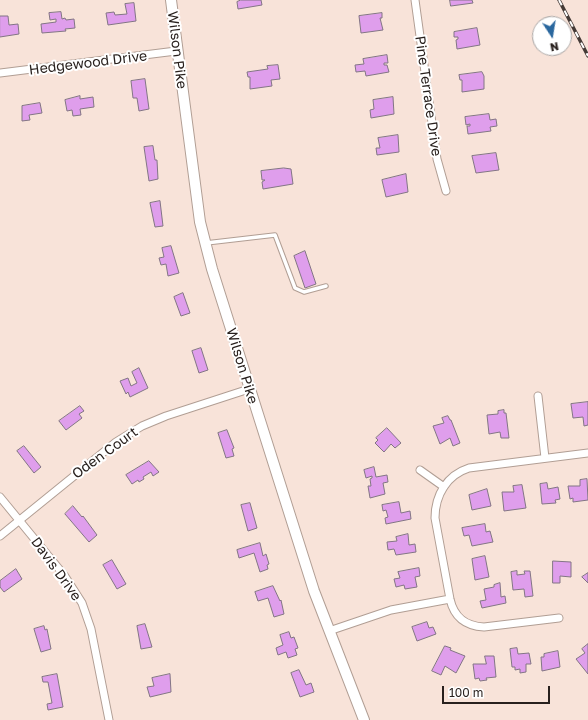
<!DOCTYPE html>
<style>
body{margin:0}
#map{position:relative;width:588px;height:720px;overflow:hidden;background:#f8e3d9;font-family:"Golos Text",sans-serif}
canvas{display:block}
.north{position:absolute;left:532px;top:16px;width:40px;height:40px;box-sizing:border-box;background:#fff;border:1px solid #a9a6a5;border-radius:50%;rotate:168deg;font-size:11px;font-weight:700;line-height:16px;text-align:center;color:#28201d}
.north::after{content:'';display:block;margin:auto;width:14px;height:18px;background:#2a679e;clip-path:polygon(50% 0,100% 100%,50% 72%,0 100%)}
.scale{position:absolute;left:442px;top:686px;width:108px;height:18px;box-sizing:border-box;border:2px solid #28201d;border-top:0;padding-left:5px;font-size:12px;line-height:14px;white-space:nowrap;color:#28201d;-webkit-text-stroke:3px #fff;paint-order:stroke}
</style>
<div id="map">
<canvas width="588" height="720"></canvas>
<div class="north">N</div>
<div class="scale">100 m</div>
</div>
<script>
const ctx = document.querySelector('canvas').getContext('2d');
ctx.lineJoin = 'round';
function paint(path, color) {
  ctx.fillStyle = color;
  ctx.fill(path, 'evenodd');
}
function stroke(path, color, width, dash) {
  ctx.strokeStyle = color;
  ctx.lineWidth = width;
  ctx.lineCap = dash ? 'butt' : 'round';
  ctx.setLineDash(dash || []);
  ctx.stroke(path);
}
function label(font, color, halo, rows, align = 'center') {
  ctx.font = font + ' "Golos Text",sans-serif';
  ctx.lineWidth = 4;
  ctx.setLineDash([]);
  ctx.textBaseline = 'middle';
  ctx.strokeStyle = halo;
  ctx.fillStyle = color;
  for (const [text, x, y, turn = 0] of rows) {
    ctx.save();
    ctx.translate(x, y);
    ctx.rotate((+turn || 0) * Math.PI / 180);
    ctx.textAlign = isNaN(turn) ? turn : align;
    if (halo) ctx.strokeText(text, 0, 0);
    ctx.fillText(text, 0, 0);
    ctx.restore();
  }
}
const building = new Path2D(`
 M241,0H261L262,5L238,9L237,2Z
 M450,0H472L473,3L451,6Z
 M134,3L136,21L108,25L106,13L114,12L115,15L127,14L125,4Z
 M61,12L62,19L65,18L66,20L74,19L75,28L65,29L66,31L42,33L41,24L56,22V19L50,20L49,13Z
 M382,13V18H380L383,30L361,33L359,16Z
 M0,16H8L9,25L18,24L19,34L0,37Z
 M477,28L480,45L457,49L456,40L458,39V37H454V32Z
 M387,55L388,63H384V65H387L389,72L366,76L365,71L356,72L355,65L364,64L363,59Z
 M278,65L280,79L271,80L272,86L250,89V77H248L247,72L268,69L267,66Z
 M482,72L484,76V89L462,92V80H460L459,75Z
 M145,79L149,109L139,111L137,98H133L131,81Z
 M80,96V99L93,97L94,107L80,109L81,115L73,116L72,110L67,111L65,100Z
 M393,97L394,114L371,118L370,110L374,109L373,100Z
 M40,103L42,113L29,115L30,120L22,121V106Z
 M489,114L490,120L496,119L497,126L490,127L491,131L468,134L467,126H470V124L466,125L465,117Z
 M398,135L399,152L377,155L376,148H380L378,138Z
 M153,146L155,160H157L158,179L149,181L144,147Z
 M496,153L499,170L476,173L472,156Z
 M284,168L291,169L293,184L263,189L262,182L265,180H262L261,171Z
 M406,174L408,192L386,197L382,180Z
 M160,201L163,226L155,227L150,203Z
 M171,246L179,273L168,276L166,264L161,265L159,258L164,257L162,248Z
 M305,251L316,284L305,288L294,256Z
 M183,293L190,313L181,316L174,297Z
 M201,348L208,370L199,373L192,351Z
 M139,368L148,388L130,397L128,392L126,394L120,381L128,378L131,386L137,383L132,372Z
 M588,402V425L584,426L583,417L573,418L571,404Z
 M80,406L84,411L79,414L82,418L66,430L59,421Z
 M504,410V413H506L509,438H501L500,432L489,434L487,415L498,414V411Z
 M448,416L450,420H451L460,443L453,446L450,438L440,444L433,426L444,423L442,418Z
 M387,428L401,443L395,448L391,444L384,452L375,443L378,440L376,438Z
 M227,430L234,448L232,449L234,456L226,458L218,433Z
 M24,446L41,467L34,473L17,451Z
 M149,461L159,472L153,476L151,472L143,477L144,479L139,482L138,480L132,484L126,475Z
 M374,467L376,477L387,475L388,482L383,483L385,494L370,498L368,486H371L370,479L372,478V476L366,478L364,470Z
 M587,479L588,500L573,502V498L570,499L568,486H580V480Z
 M547,483L548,489L558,487L560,499L555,500L556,503L542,504L540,484Z
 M522,485L526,508L504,511L502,492H514L513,486Z
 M487,489L491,506L472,510L469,495Z
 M399,502L401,513L410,511L411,519L386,524L385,518L388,517L386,510L383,511L382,505Z
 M250,503L257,528L248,531L241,505Z
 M73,506L82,517L83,516L97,535L89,542L65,514Z
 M485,524L486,532L490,531L493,542L472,546L469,535L464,536L462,528Z
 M408,534L409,545L415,544L416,552L396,555L394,549L388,550L387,542L397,541L396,537Z
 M260,543L263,556L266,554L269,564L267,565L268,569L260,572L254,553L239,558L237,550Z
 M485,556L489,577L475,580L472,559Z
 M112,560L126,584L117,589L103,565Z
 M553,561L571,562V577L560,576V583H553Z
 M419,568L420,576L415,577L417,587L405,589L404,585L396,587L394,579L400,578L398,572Z
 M16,569L22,579L4,592L0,587V581Z
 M517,571V575L525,574L524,571H530L533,596L525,597L524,589L513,590L511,572Z
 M588,573V583L582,577Z
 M500,583L501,597L505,596L506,603L482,608L480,601L486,600L484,589L494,587V585Z
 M273,586L280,601L281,600L284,614L274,617L268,598L258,601L255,592Z
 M427,622L429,628L433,627L436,634L417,641L412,627Z
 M145,624L152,647L141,649L137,626Z
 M44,626L45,630L47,629L51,649L41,652L34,629Z
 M289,632L291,638L294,637L298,648L295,649L297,655L288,658L286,652L278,655L276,648L283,645L280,635Z
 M588,644V674L576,659L585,653L582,649Z
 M445,646L451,648L450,650L465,656L456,673L445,666L441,675L432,671Z
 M517,648L518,654L529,653L531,664H526V672L520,673V669L515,670V667H512L510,649Z
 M558,651L560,667L542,671L541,657H544V654Z
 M485,656H494L496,677L486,678L487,680L480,681L479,678L475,679L473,664H486Z
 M299,670L306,685L311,683L314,692L300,697L291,673Z
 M57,674L63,707L48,710L47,704L52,703L48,682H43L42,677Z
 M170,674L171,692L150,697L147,687L154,686L152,678Z`);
const service = new Path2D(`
 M206,243L275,235L295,288L304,292L326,286`);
const minor = new Path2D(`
 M415,0L437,159L446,191
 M0,73L176,51
 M538,396L545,458
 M420,470L444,487
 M0,497L64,575L82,603L91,629L109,720
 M0,536L116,442L142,426L166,416L249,389
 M559,618L484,627C465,626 454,617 450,599L435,518C435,495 447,475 469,468L588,453
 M329,631L391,610L450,599`);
const secondary = new Path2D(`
 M171,0L200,222L212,269L314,591L364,720`);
const rail = new Path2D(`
 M559,0L588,56`);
const streetNames = [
 ["Wilson Pike",177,50,83],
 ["Hedgewood Drive",88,63,-7],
 ["Pine Terrace Drive",428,96,82],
 ["Wilson Pike",242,366,73],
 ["Oden Court",105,453,-36],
 ["Davis Drive",56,569,54]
];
paint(building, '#df9eec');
stroke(building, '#827584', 1);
stroke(service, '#b19e94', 5.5);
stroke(minor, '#b19e94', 9);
stroke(secondary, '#b19e94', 12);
stroke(service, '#fff', 3.5);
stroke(minor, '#fff', 7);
stroke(secondary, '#fff', 10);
stroke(rail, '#453b37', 3.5);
stroke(rail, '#fff', 2, [6]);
label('14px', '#28201d', '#fff', streetNames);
</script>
